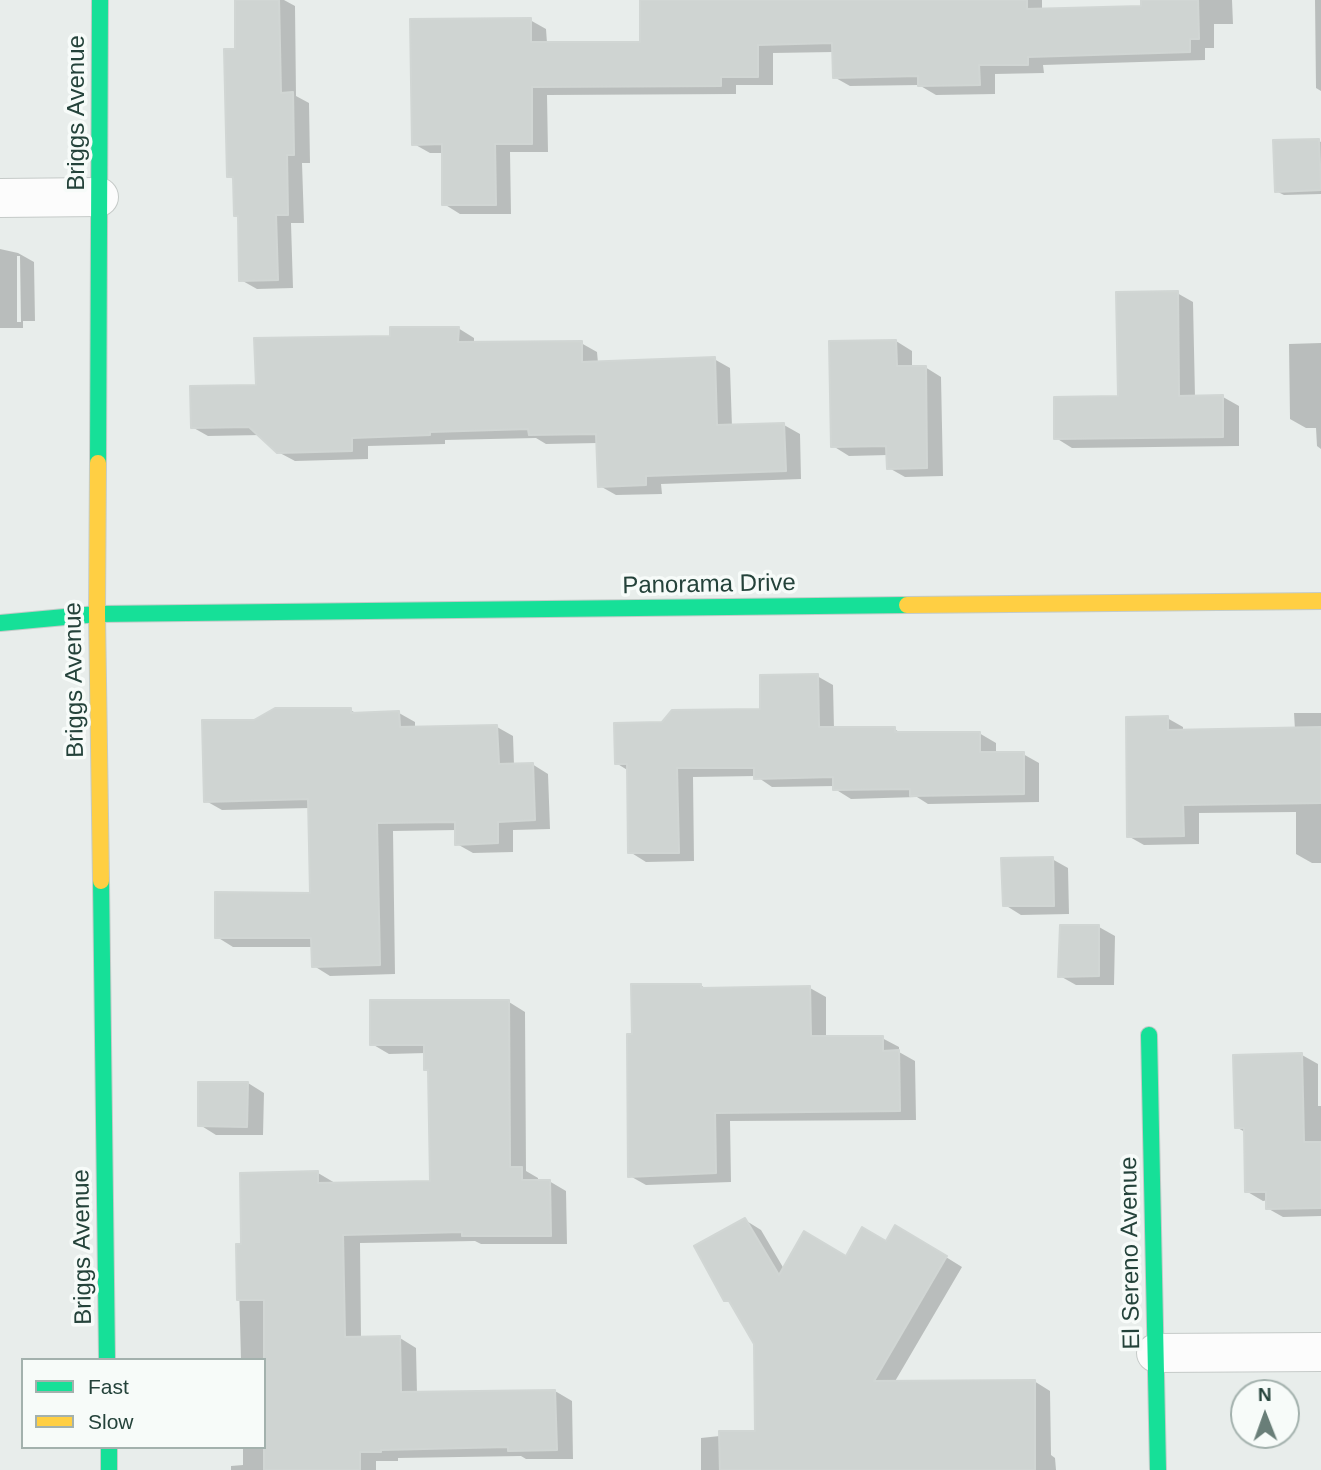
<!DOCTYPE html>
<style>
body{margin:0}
#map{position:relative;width:1321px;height:1470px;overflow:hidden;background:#e8edeb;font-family:Helvetica,sans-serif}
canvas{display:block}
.legend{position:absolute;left:21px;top:1358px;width:245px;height:91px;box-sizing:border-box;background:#f7fbf9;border:2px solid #a3b1ad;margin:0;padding:9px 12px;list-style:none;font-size:21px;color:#24423a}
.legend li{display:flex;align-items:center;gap:14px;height:35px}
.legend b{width:35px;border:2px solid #a3b1ad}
.north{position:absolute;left:1230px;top:1379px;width:70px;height:70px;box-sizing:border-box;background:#f7fbf9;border:2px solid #a3b1ad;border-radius:50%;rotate:359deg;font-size:19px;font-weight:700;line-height:28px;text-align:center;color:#24423a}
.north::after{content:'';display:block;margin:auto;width:24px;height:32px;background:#697e78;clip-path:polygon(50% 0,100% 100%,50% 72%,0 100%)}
</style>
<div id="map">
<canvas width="1321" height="1470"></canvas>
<ul class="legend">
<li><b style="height:9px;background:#16e098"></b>Fast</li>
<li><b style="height:9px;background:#ffcf43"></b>Slow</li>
</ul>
<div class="north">N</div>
</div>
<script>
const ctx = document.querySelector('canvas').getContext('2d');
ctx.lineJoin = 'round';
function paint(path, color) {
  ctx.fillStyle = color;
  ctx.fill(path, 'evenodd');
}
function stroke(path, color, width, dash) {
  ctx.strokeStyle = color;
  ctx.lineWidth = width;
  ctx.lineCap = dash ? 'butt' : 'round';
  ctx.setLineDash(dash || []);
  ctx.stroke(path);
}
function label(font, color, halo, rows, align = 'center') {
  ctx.font = font + ' Helvetica,sans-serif';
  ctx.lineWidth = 7;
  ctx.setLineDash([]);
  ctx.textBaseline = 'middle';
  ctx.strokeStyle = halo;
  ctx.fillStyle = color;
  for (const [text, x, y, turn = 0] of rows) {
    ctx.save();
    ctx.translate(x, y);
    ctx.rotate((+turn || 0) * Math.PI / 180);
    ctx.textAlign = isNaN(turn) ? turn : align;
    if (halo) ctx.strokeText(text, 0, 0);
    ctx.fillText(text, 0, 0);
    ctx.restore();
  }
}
const shadow = new Path2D(`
 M236,0H284L295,6L296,96L309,103L310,163H302L304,223H291L293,288L257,289L241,280L239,217L235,180L228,176L237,50Z
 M718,0H1042V10L1143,7V0H1232L1233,24H1214V48H1205V60L1043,65L1044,73L995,74V94L936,95L919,85L850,86L834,77V52L773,53V85H736V94L547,95L548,152H510L511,214H460L444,204V153H430L414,144L530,20L546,29L547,43H641Z
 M1315,0H1321V91L1316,88Z
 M1319,141L1321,142V194L1284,195L1276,191Z
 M0,249L18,253L34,262L35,321H23V328H0ZM17,256H20L21,322H17Z
 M1177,293L1193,302L1195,397H1223L1239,406V446L1072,448L1056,438L1119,398Z
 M458,328L474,338V344L581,343L597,352L598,363L714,359L730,368L732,427L784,425L800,434L801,479L661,484L662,494L616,495L600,486L598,443L546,444L536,438L445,440V444L368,446V459L295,461L278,452L261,435L208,436L192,427L258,386L392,338Z
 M896,341L912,351V368L925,367L941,377L943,476L905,477L889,468L888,455L849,456L833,446Z
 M1321,343V449L1317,446L1316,428H1306L1290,419L1289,344Z
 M817,676L833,685L834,729H894L903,734L979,733L996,743V754H1023L1039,763V802L928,804L917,797L851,799L835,789V786L772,787L756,776L693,777L694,861L646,862L630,852L629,771L616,763L663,724L762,711Z
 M350,710L358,714L399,713L415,722V728L497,727L513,736L514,765L532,764L548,774L550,829L513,830V852L473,853L457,844V830L393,831L395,974L330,976L314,966L313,947H233L217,937L312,895L310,808L222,810L206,801L254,722Z
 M1294,713H1321V863H1312L1296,854V812L1199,813V844L1144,845L1128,836L1167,718L1183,727V732L1295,730Z
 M1052,859L1068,868L1069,914L1021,915L1005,905Z
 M1099,927L1115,936L1114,985H1076L1060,976Z
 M700,985L707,989L810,988L826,997V1038H882L899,1047V1052L915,1061L916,1120L730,1121L731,1182L646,1185L630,1176L633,1035Z
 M509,1002L525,1012L526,1171L538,1178V1182L549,1181L566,1191L567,1244H481L475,1241L360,1243L361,1338H400L416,1348L417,1394L555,1391L572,1401L573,1459H526L521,1456L398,1458V1461H376V1470H231V1466L243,1465V1447H264V1360H241L238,1246L243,1245L318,1173L335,1183H432L430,1072L426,1069V1053L389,1054L372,1044Z
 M1302,1055L1318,1064V1106H1321V1216L1283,1217L1267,1208L1268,1200L1263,1201L1246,1191L1245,1132L1236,1127Z
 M248,1083L264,1093L263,1135H216L200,1125Z
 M745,1220L761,1230L784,1269L846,1258L912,1236L962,1267L894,1383L1034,1381L1050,1391L1051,1455L1055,1458L1056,1470H701V1438L757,1432L756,1344L733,1304L725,1299Z`);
const building = new Path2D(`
 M235,0H279L281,93L293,92L294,155H287L288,215H276L278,280L239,281L238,216H234L233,177H227L224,49H235Z
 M640,0H1027V9L1141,6V0H1198L1199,39H1190V52L1028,57V65H979L980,85L918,86V76L833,78L832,43L758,45V77H721V86L532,87V144H495L496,205H442V144L412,145L410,19L531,18V42H640Z
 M1319,139L1321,190L1275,192L1273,140Z
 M1178,291L1179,396L1223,395V437L1054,439V397L1118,396L1116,292Z
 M390,327H459L458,342L582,341V362L715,357L717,425L784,423L786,471L646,476V485L598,487L596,434L529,435L528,429L430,432V435L352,438V451L277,453L249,427L191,428L190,386L256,385L254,338L390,336Z
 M896,340L897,366H926L927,468L887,469L886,446L831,447L829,341Z
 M818,674L819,727H895V732H980V752H1024V794L910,796V789L833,790V777L754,779V768H677L679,853H628L627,764H615L614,723L662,722L672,710L760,709V675Z
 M275,708H351V713L399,711L400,727L497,725L499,764L533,763L535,820L498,822V843L455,845V822L377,823L380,965L312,967L311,938H215V892L310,893L308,799L204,802L202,720H254Z
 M1168,716V730L1321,727V803L1183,805L1184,836L1127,837L1126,717Z
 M1053,857L1054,906H1003L1001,858Z
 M1060,925H1099V976L1058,977Z
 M631,984H701V988L810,986L811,1036H883V1051L899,1050L900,1111L715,1113L716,1173L628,1177L627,1034H632Z
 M370,1000H509L510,1167H522V1180H550L551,1236H462V1232L343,1235L345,1337L400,1336L401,1392L555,1390L557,1450L508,1451V1447L381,1450V1452H360V1470H264V1300H237L236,1244H241L240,1173L318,1171V1183L430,1181L428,1070H424V1045H370Z
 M1302,1053L1304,1142H1321V1208L1266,1209V1192H1245L1244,1128H1235L1233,1055Z
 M198,1082H248L247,1127L198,1126Z
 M745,1218L779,1275L804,1231L846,1256L862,1227L886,1241L895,1225L947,1256L874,1381L1035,1380V1470H720L719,1431H755L754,1344L729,1301H724L694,1246Z`);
const street = new Path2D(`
 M0,198L99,197
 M1156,1353L1321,1352`);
const fast = new Path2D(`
 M98,463L100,0
 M0,623L97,614L907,605
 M101,881L107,1360
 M1149,1035L1158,1470
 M109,1447V1470`);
const slow = new Path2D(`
 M98,463L97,614L101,881
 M907,605L1321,601`);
const streetNames = [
 ["Briggs Avenue",77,113,-90],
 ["Panorama Drive",709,585,-1],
 ["Briggs Avenue",75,680,-91],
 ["Briggs Avenue",83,1247,-91],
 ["El Sereno Avenue",1131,1253,-91]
];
paint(shadow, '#0003');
paint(building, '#cfd4d2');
stroke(building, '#d1d6d4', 2);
stroke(street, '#c5cac8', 40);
stroke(fast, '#c3cbc8', 18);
stroke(slow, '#c3cbc8', 18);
stroke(street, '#fcfcfc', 38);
stroke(fast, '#16e098', 16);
stroke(slow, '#ffcf43', 16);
label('24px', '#24423a', '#f7fbf9', streetNames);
</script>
